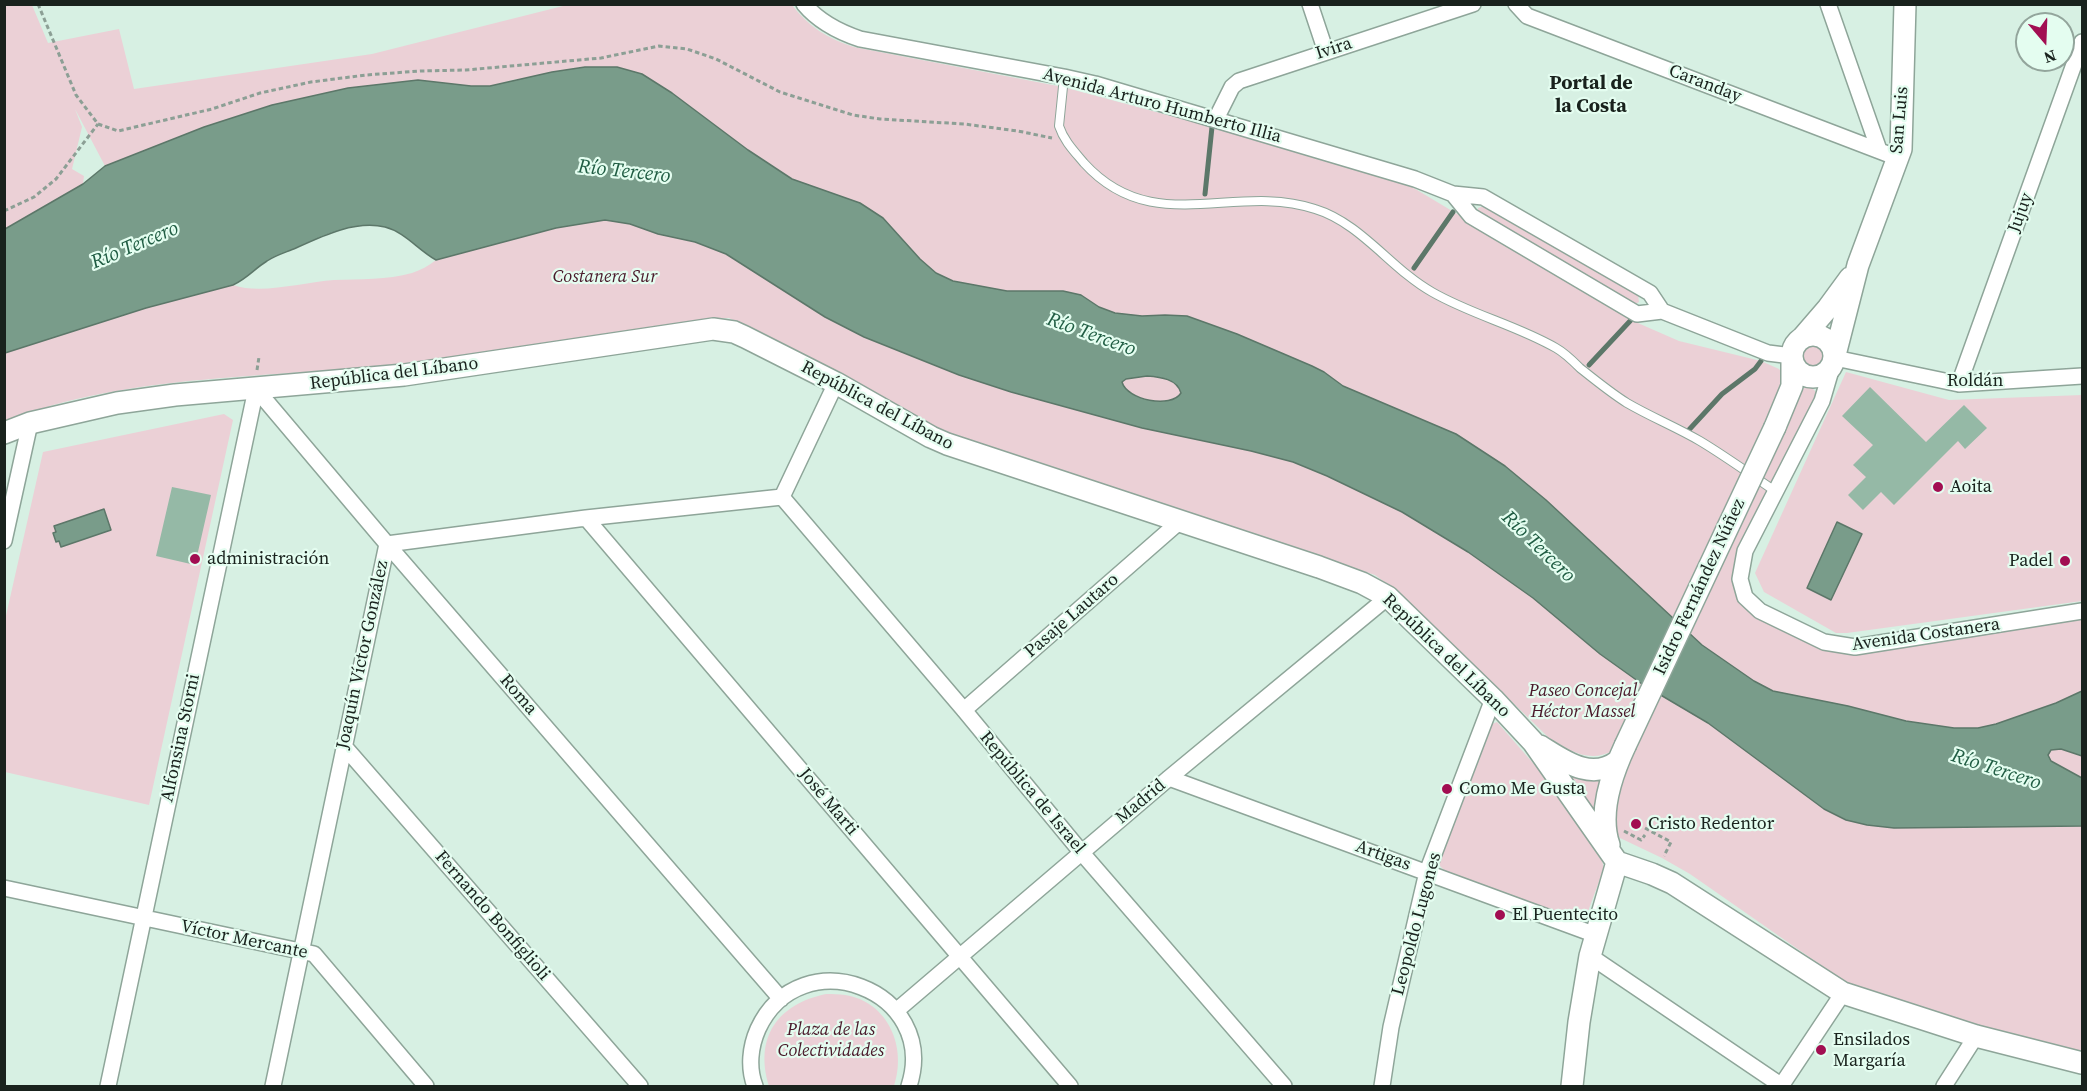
<!DOCTYPE html>
<meta charset="utf-8">
<style>
body{margin:0}
#map{position:relative;width:2087px;height:1091px;overflow:hidden;background:#d7f0e3;font-family:"Source Serif 4",serif}
canvas{display:block}
.frame{position:absolute;inset:0;border:6px solid #19221d;pointer-events:none}
.north{position:absolute;left:2015px;top:12px;width:60px;height:60px;box-sizing:border-box;background:#e4fdf0;border:2px solid #93a59c;border-radius:50%;rotate:161deg;font-size:16px;font-weight:700;line-height:24px;text-align:center;color:#19221d}
.north::after{content:'';display:block;margin:auto;width:21px;height:27px;background:#a20e52;clip-path:polygon(50% 0,100% 100%,50% 72%,0 100%)}
</style>
<div id="map">
<canvas width="2087" height="1091"></canvas>
<div class="frame"></div>
<div class="north">N</div>
</div>
<script>
const ctx = document.querySelector('canvas').getContext('2d');
ctx.lineJoin = 'round';
function paint(path, color) {
  ctx.fillStyle = color;
  ctx.fill(path, 'evenodd');
}
function stroke(path, color, width, dash) {
  ctx.strokeStyle = color;
  ctx.lineWidth = width;
  ctx.lineCap = dash ? 'butt' : 'round';
  ctx.setLineDash(dash || []);
  ctx.stroke(path);
}
function label(font, color, halo, rows, align = 'center') {
  ctx.font = font + ' "Source Serif 4",serif';
  ctx.lineWidth = 4.5;
  ctx.setLineDash([]);
  ctx.textBaseline = 'middle';
  ctx.strokeStyle = halo;
  ctx.fillStyle = color;
  for (const [text, x, y, turn = 0] of rows) {
    ctx.save();
    ctx.translate(x, y);
    ctx.rotate((+turn || 0) * Math.PI / 180);
    ctx.textAlign = isNaN(turn) ? turn : align;
    if (halo) ctx.strokeText(text, 0, 0);
    ctx.fillText(text, 0, 0);
    ctx.restore();
  }
}
const green = new Path2D(`
 M5,5H32L48,43L119,29L134,89L372,54L567,5H792C808,26 828,39 854,47L1063,87L1212,127L1412,187L1621,312L1631,320L1679,341L1761,361L1779,369L1782,373V382L1767,425L1784,433L1789,424L1782,420L1801,390C1808,385 1815,387 1817,396L1736,589L1822,647L2082,616V691L2056,703L1996,724L1978,728H1954L1906,721L1848,706L1773,691L1754,681L1702,645L1546,500L1505,466L1456,434L1343,386L1324,372L1312,366L1237,334L1165,315L1142,316L1115,313L1099,307L1081,295L1063,291H1007L954,282L936,273L920,259L883,218L860,203L792,179L748,150L672,93L517,79L490,86H471L418,80L386,84L204,127L105,166L75,109L82,127L72,169L84,176L83,184L5,229Z
 M1484,206L1638,295L1639,302L1635,304L1478,212V208Z
 M605,220L630,224L658,234L695,242L726,254L825,317L864,337L959,375L1011,392L1142,428L1251,451L1293,462L1327,476L1402,512L1468,552L1533,598L1600,654L1647,687L1614,750C1590,764 1569,751 1548,737L1402,595L1375,575L962,439L937,429L840,374L729,318L709,319C609,333 508,351 408,363C273,379 133,372 5,421V353L146,308L233,285C261,295 304,282 334,280C360,279 387,280 412,273C421,270 428,266 436,260L556,228Z
 M1799 357a14 14 0 1 1 28 0a14 14 0 1 1-28 0Z
 M1846,372L1949,400L2082,395V601L1847,633H1836L1764,592L1755,573Z
 M1147,376C1161,377 1177,379 1181,393C1171,409 1127,400 1122,382L1126,379Z
 M224,414L233,420L149,805L5,772V620L43,452Z
 M1658,693L1708,723L1824,809L1846,820L1894,828L2082,826V1053L1983,1028L1859,988L1845,982L1690,874L1662,858L1620,838C1611,827 1617,778 1624,766C1627,760 1632,756 1635,750Z
 M1497,722L1540,771L1602,861L1604,868L1587,914L1582,918L1575,920L1447,873L1439,865L1438,861L1490,727L1492,724Z
 M2062,749L2082,756V778L2050,761L2048,755L2051,750Z
 M1556,762L1606,773L1596,816Z
 M826,994C833,994 839,994 845,995C889,1002 907,1048 894,1086H769C754,1037 778,1004 826,994Z`);
const water = new Path2D(`
 M585,67H617L642,74L672,93L748,150L792,179L860,203L883,218L920,259L936,273L953,281L1007,291H1063L1081,295L1099,307L1115,313L1142,316L1165,315L1187,316L1237,334L1312,366L1324,372L1343,386L1456,434L1505,466L1546,500L1702,645L1754,681L1773,691L1848,706L1906,721L1954,728H1978L1996,724L2056,703L2082,691V756L2061,749L2051,750L2048,755L2051,761L2082,778V826L1894,828L1867,825L1846,820L1824,809L1708,723L1642,684L1600,654L1533,598L1468,552L1402,512L1327,476L1293,462L1251,451L1142,428L1011,392L959,375L864,337L825,317L726,254L695,242L658,234L630,224L605,220L556,228L436,260C418,250 405,232 385,227C355,220 322,236 296,248C287,252 276,255 267,261C254,269 248,278 233,285L146,308L5,353V229L83,184L105,166L204,127L272,105L348,88L418,80L471,86H490L552,72ZM1147,376C1161,377 1177,379 1181,393C1171,409 1127,400 1122,382L1126,379Z
 M104,509L111,530L61,547L59,541L56,542L53,533L56,532L54,526Z
 M1837,522L1862,534L1831,600L1807,588Z`);
const stream = new Path2D(`
 M1205,194L1212,127
 M1414,268L1453,212
 M1589,365L1631,320
 M1686,433L1722,394L1755,369L1761,361`);
const building = new Path2D(`
 M1870,387L1926,442L1964,405L1987,428L1965,449L1958,441L1894,505L1881,492L1863,510L1848,495L1866,477L1853,465L1873,445L1842,416Z
 M172,487L211,495L195,565L156,556Z`);
const path = new Path2D(`
 M38,4L76,95L98,124L118,131L212,109L260,93L311,82L366,75L420,71L466,70L601,58L659,46L687,49L716,59L780,92L853,115L880,119L964,124L1018,131L1052,138
 M4,211L34,197L56,179L98,124
 M257,370L259,357
 M1645,828L1671,842L1664,856
 M1624,831L1641,840L1645,835`);
const lane = new Path2D(`
 M1064,77L1059,126C1064,141 1074,151 1084,163C1153,239 1234,182 1315,209C1361,223 1391,269 1432,292C1472,315 1516,325 1556,348C1565,353 1573,361 1580,368C1595,380 1611,393 1627,403C1651,417 1676,427 1700,441C1725,456 1750,474 1775,491`);
const street = new Path2D(`
 M804,4C819,22 839,32 860,39L1064,77L1095,84L1415,179L1453,194L1483,197L1650,293L1662,311
 M1310,4L1326,52
 M1516,4L1527,16L1898,158
 M1828,4L1879,150
 M1216,119L1232,87L1239,81L1473,4
 M1453,194L1471,216L1637,314L1662,311L1768,353L1792,356
 M1835,358L1959,384L2082,376
 M1832,367L1822,401L1745,551L1740,579L1745,597L1760,611L1824,642L1855,647L2082,611
 M1959,384L2082,42
 M256,389L387,544L781,999
 M782,497L964,710L1082,853L1284,1086
 M782,497L836,383
 M586,518L1070,1086
 M4,541L30,423
 M387,544L586,518L782,497
 M964,710L1179,522
 M343,745L640,1086
 M1169,778L1596,935
 M4,888L314,954L426,1086
 M1590,956L1782,1086
 M896,1011L1169,778L1388,597
 M108,1086L256,389
 M273,1086L387,544
 M755,1086C748,1068 750,1047 758,1029C801,937 940,990 909,1086
 M1382,1086L1391,1027L1427,872L1493,699
 M1781,1086L1843,993
 M1944,1086L1976,1036`);
const secondary = new Path2D(`
 M1792 356a21 21 0 1 1 42 0a21 21 0 1 1-42 0Z
 M1803,337L1828,308L1850,278
 M1835,355L1858,265L1901,149L1905,4
 M1775,427L1792,386V359
 M4,433L30,423L117,403L175,395L404,375L713,329L734,332L745,337L836,383L931,437L947,444L1319,567L1362,583L1388,597L1493,699L1533,742L1617,862
 M1540,746C1563,760 1591,782 1618,761
 M1609,845C1598,813 1611,776 1625,746
 M1617,862L1652,874L1672,883L1843,993L1976,1036L2082,1063
 M1572,1086L1579,1022L1590,956L1617,862`);
const secondaryBridge = new Path2D(`
 M1625,746L1775,427`);
const markers = [
 [1938,487,6,"#a20e52"],
 [195,559,6,"#a20e52"],
 [2065,561,6,"#a20e52"],
 [1447,789,6,"#a20e52"],
 [1636,824,6,"#a20e52"],
 [1500,915,6,"#a20e52"],
 [1821,1050,6,"#a20e52"]
];
const streetNames = [
 ["Ivira",1334,49,-18],
 ["Caranday",1705,84,21],
 ["Avenida Arturo Humberto Illia",1162,106,15],
 ["San Luis",1900,120,-85],
 ["Jujuy",2021,213,-70],
 ["República del Líbano",394,374,-7],
 ["Roldán",1975,381],
 ["República del Líbano",877,406,28],
 ["Isidro Fernández Núñez",1700,587,-65],
 ["Pasaje Lautaro",1072,616,-41],
 ["Avenida Costanera",1926,635,-8],
 ["Joaquín Víctor González",363,655,-78],
 ["República del Líbano",1446,656,44],
 ["Roma",518,695,49],
 ["Alfonsina Storni",181,738,-78],
 ["República de Israel",1032,793,50],
 ["José Marti",828,802,50],
 ["Madrid",1141,802,-40],
 ["Artigas",1383,856,20],
 ["Fernando Bonfiglioli",492,916,49],
 ["Leopoldo Lugones",1417,924,-75],
 ["Víctor Mercante",244,940,12]
];
const parkNames = [
 ["Costanera Sur",605,277],
 ["Paseo Concejal",1583,691],
 ["Héctor Massel",1583,712],
 ["Plaza de las",831,1030],
 ["Colectividades",831,1051]
];
const poiNames = [
 ["Aoita",1950,487],
 ["administración",207,559],
 ["Padel",2053,561,"right"],
 ["Como Me Gusta",1459,789],
 ["Cristo Redentor",1648,824],
 ["El Puentecito",1512,915],
 ["Ensilados",1833,1040],
 ["Margaría",1833,1061]
];
const neighbourhoodNames = [
 ["Portal de",1591,84],
 ["la Costa",1591,107]
];
const waterNames = [
 ["Río Tercero",624,172,6],
 ["Río Tercero",135,246,-23],
 ["Río Tercero",1091,335,20],
 ["Río Tercero",1538,547,44],
 ["Río Tercero",1996,770,18]
];
paint(green, '#ebd0d6');
paint(water, '#799c8a');
stroke(water, '#5c7769', 1.5);
stroke(stream, '#5c7769', 5);
paint(building, '#95b9a6');
stroke(lane, '#8ea599', 10);
stroke(street, '#8ea599', 18);
stroke(secondary, '#8ea599', 24);
stroke(path, '#8c9f95', 3, [4.5, 3]);
stroke(lane, '#fff', 8);
stroke(street, '#fff', 15);
stroke(secondary, '#fff', 21);
stroke(secondaryBridge, '#8ea599', 24, []);
stroke(secondaryBridge, '#fff', 21);
for (const [x, y, r, color] of markers) {
  const dot = new Path2D();
  dot.arc(x, y, r, 0, 2 * Math.PI);
  ctx.fillStyle = color;
  ctx.fill(dot);
  stroke(dot, '#e4fdf0', 2);
}
label('18px', '#19221d', '#e4fdf0', streetNames);
label('italic 18px', '#4a192a', '#e4fdf0', parkNames);
label('18px', '#19221d', '#e4fdf0', poiNames, 'left');
label('bold 20px', '#19221d', '#e4fdf0', neighbourhoodNames);
label('italic 20px', '#205d43', '#e4fdf0', waterNames);
</script>
